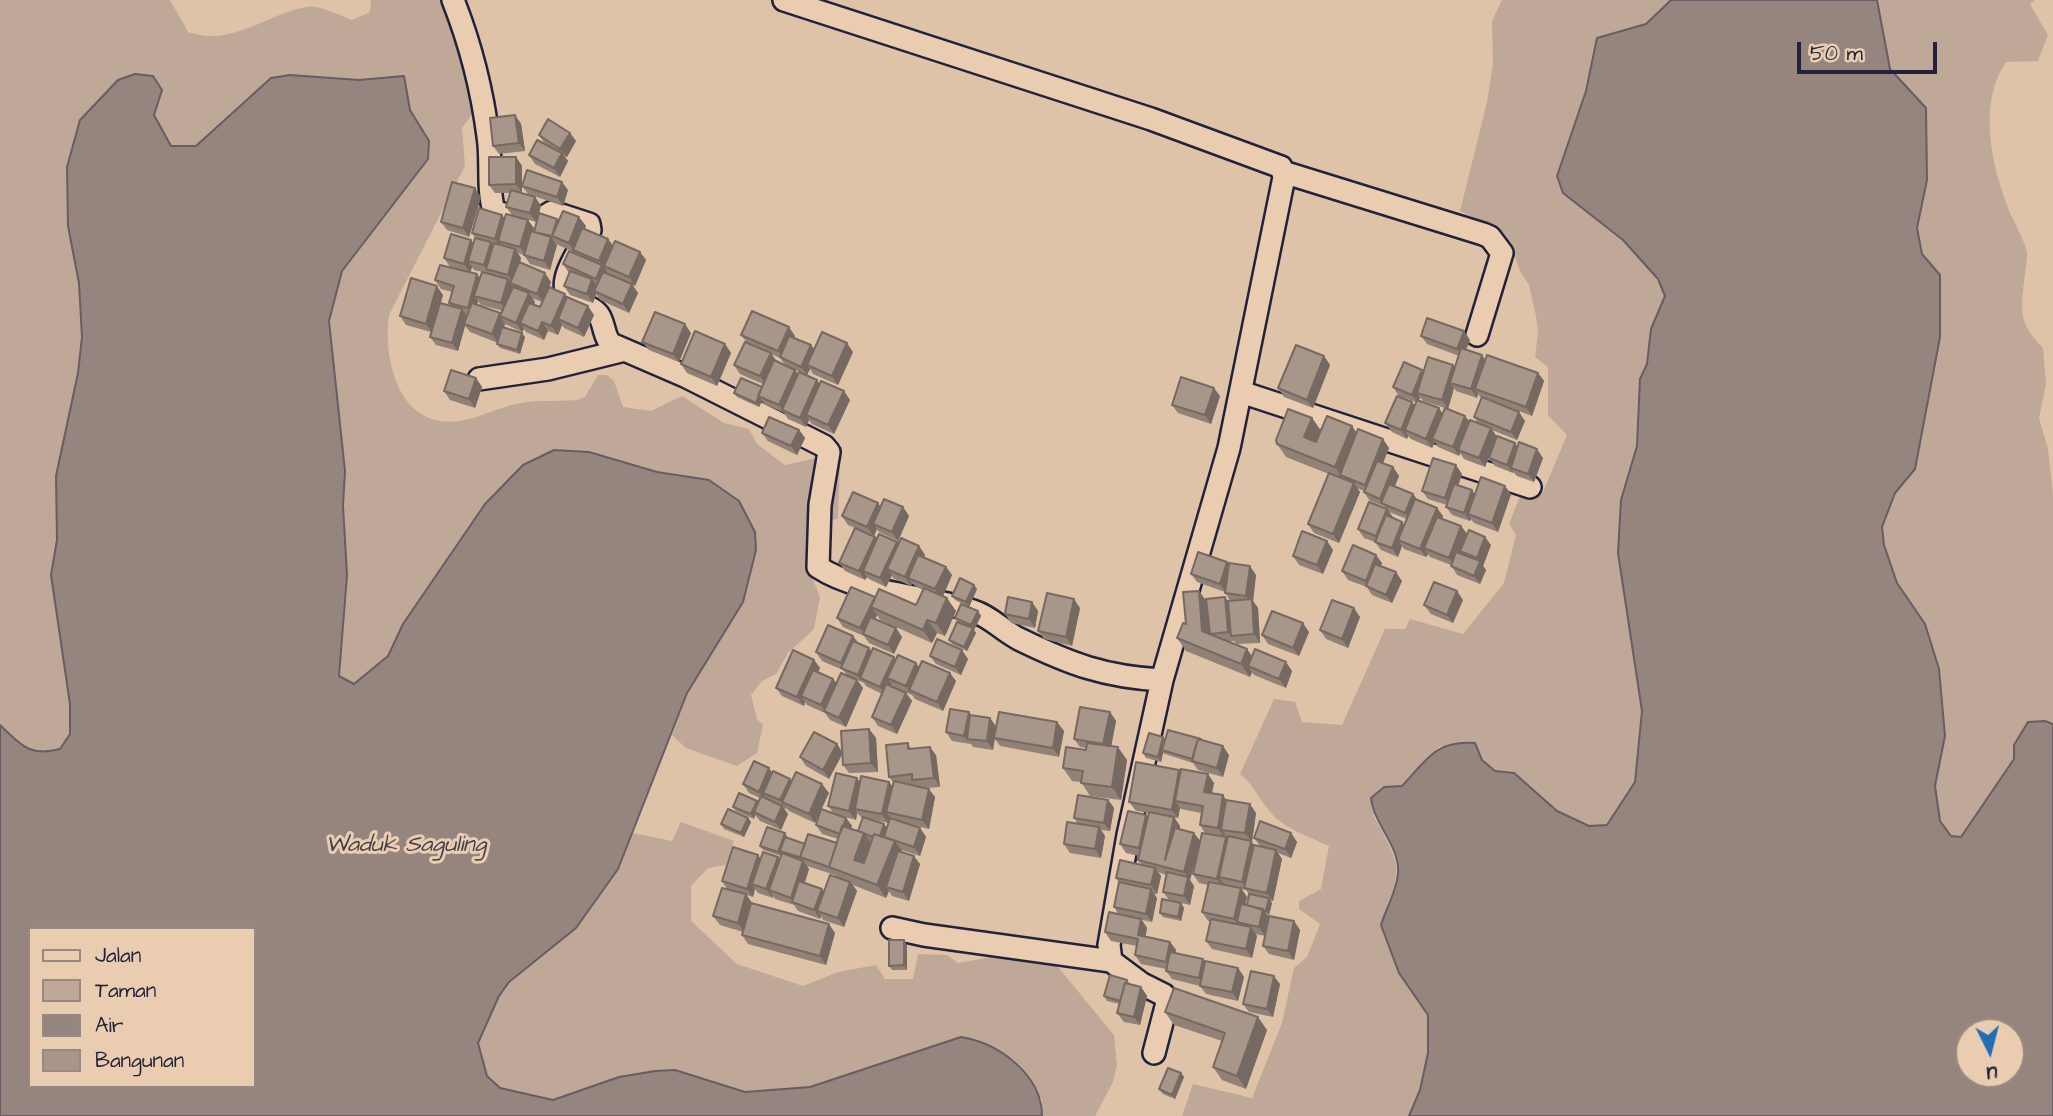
<!DOCTYPE html>
<style>
body{margin:0}
#map{position:relative;width:2053px;height:1116px;overflow:hidden;background:#dec3a9;font-family:"Architects Daughter",sans-serif}
canvas{display:block}
.legend{position:absolute;left:28px;top:927px;width:228px;height:161px;box-sizing:border-box;background:#eacdb0;border:2px solid #9a8981;margin:0;padding:9px 12px;list-style:none;font-size:21px;color:#22223b}
.legend li{display:flex;align-items:center;gap:14px;height:35px}
.legend b{width:35px;border:2px solid #9a8981}
.north{position:absolute;left:1955px;top:1018px;width:70px;height:70px;box-sizing:border-box;background:#eacdb0;border:2px solid #9a8981;border-radius:50%;rotate:174deg;font-size:19px;font-weight:700;line-height:28px;text-align:center;color:#22223b}
.north::after{content:'';display:block;margin:auto;width:24px;height:32px;background:#1f6fb2;clip-path:polygon(50% 0,100% 100%,50% 72%,0 100%)}
.scale{position:absolute;left:1797px;top:42px;width:140px;height:32px;box-sizing:border-box;border:4px solid #22223b;border-top:0;padding-left:9px;font-size:21px;line-height:24px;white-space:nowrap;color:#22223b;-webkit-text-stroke:5px #eacdb0;paint-order:stroke}
</style>
<div id="map">
<canvas width="2053" height="1116"></canvas>
<ul class="legend">
<li><b style="height:9px;background:#eacdb0"></b>Jalan</li>
<li><b style="height:19px;background:#bfa897"></b>Taman</li>
<li><b style="height:19px;background:#96857f"></b>Air</li>
<li><b style="height:19px;background:#a9968a"></b>Bangunan</li>
</ul>
<div class="north">U</div>
<div class="scale">50 m</div>
</div>
<script>
const ctx = document.querySelector('canvas').getContext('2d');
ctx.lineJoin = 'round';
function paint(path, color) {
  ctx.fillStyle = color;
  ctx.fill(path, 'evenodd');
}
function stroke(path, color, width, dash) {
  ctx.strokeStyle = color;
  ctx.lineWidth = width;
  ctx.lineCap = dash ? 'butt' : 'round';
  ctx.setLineDash(dash || []);
  ctx.stroke(path);
}
function label(font, color, halo, rows, align = 'center') {
  ctx.font = font + ' "Architects Daughter",sans-serif';
  ctx.lineWidth = 6;
  ctx.setLineDash([]);
  ctx.textBaseline = 'middle';
  ctx.strokeStyle = halo;
  ctx.fillStyle = color;
  for (const [text, x, y, turn = 0] of rows) {
    ctx.save();
    ctx.translate(x, y);
    ctx.rotate((+turn || 0) * Math.PI / 180);
    ctx.textAlign = isNaN(turn) ? turn : align;
    if (halo) ctx.strokeText(text, 0, 0);
    ctx.fillText(text, 0, 0);
    ctx.restore();
  }
}
const green = new Path2D(`
 M0,0H170L188,32C233,47 264,15 306,7C318,4 340,16 352,20L370,12L371,0H444C459,35 465,72 476,109L462,128L465,166L389,315C384,353 394,413 440,421C466,425 489,411 512,405C532,399 556,402 577,400L585,397L598,375H607L614,381L623,407L651,411L682,396L724,423L749,429L757,444L785,465L812,459L840,460L838,519L828,520L811,574L820,597L814,629L788,653L776,674L762,681L751,695L757,719L763,725L757,753L737,766L686,748L672,735L687,693L743,602L709,480L657,472L523,465L485,504L403,624L388,656L354,684L339,675L347,575L343,506L345,471L329,321L342,271L428,159L429,141L410,110L404,76L359,80L290,75L271,78L196,146H171L154,115L162,90L80,120L67,167L68,226L79,283L82,337L78,373L56,476L57,540L51,575L70,704V734L60,749C28,757 21,745 0,725Z
 M1502,0H1671L1646,24L1597,38L1563,193C1599,222 1647,251 1665,296L1651,329L1647,364L1640,379L1637,446L1621,500L1618,553L1642,711L1635,782L1607,825L1589,826L1556,811L1514,773L1495,772L1482,760L1440,746L1373,815C1404,871 1402,865 1381,925L1399,973L1428,1014V1053L1420,1090L1409,1116H1182L1193,1084L1252,1098L1282,1023L1294,968L1307,957L1320,924L1299,909V901L1321,889L1329,846C1310,837 1285,829 1271,813C1259,800 1254,785 1240,774L1274,699L1295,702L1302,722L1342,725L1385,629H1405L1410,619L1463,634L1504,583L1516,535L1509,524L1522,491L1543,492L1567,435L1548,415V367L1535,357L1538,333L1536,316L1529,285L1520,271L1510,243L1500,230L1460,211L1487,102L1493,64L1492,21Z
 M1877,0H2035L2030,4L2048,35L2038,61L2006,62C1978,102 1991,164 2008,208C2013,222 2024,238 2027,252C2028,259 2025,267 2025,274C2021,308 2017,322 2043,348L2046,384L2039,418L2048,449L2053,495V724L2045,721L2014,745V759L1961,838L1951,836L1940,821L1935,786L1945,736L1939,669L1925,624L1897,583L1884,545L1882,527L1895,493L1915,469L1940,337V276L1922,254L1917,228L1927,180L1926,108L1890,69Z
 M681,822L734,841L726,865L708,868L691,886V921L737,964L803,986L838,972L876,965L885,979H913L918,954L947,955L958,963L1014,953L1058,967L1114,1035L1117,1065L1113,1082L1095,1116H1042V1099L961,1037L810,1087L745,1092L675,1070L619,1077L553,1100L500,1088L487,1076L478,1043L499,996L509,982L576,928L618,869L633,833L672,841Z`);
const water = new Path2D(`
 M1671,0H1877L1890,69L1926,108L1927,180L1917,228L1922,254L1940,275V337L1915,469L1895,493L1882,527L1884,545L1897,583L1925,624L1939,669L1945,736L1935,786L1940,821L1951,836L1961,837L2014,759V745L2028,722L2045,721L2053,724V1116H1409L1420,1090L1428,1053V1015L1399,973L1381,925C1386,909 1397,890 1398,873C1400,846 1374,825 1371,798L1384,787L1402,786C1427,760 1435,740 1475,743L1482,760L1495,771L1514,773L1557,811L1589,826L1607,825L1635,782L1642,711L1618,553L1621,500L1637,446L1640,379L1647,364L1651,329L1665,296L1658,279L1623,240L1563,193L1557,176L1586,91L1597,38L1646,24ZM1969,1032H2011V1074H1969Z
 M135,74L153,76L162,90L154,115L171,146H196L271,78L290,75L359,80L404,76L410,110L429,141L428,159L342,271L329,321L345,471L343,506L347,575L339,676L354,684L388,656L403,624L485,504L523,465L554,450L589,452L657,472L709,480L739,501L755,532L756,550L743,602L687,693L618,869L576,928L509,982L499,996L478,1043L487,1076L500,1088L553,1100L619,1077L655,1071L675,1070L745,1092L810,1087L961,1037C999,1043 1042,1075 1042,1116H0V725C21,745 29,757 60,749L70,734V704L51,575L57,540L56,476L78,373L82,337L79,283L68,226L67,167L80,120L118,80ZM30,929H254V1086H30Z`);
const minor = new Path2D(`
 M453,0C470,43 482,90 488,136C492,161 487,188 494,211L533,224L552,212L589,224L590,230C584,244 555,281 569,296C576,305 590,304 598,314C605,323 603,336 611,344L685,376L824,446L829,452L820,505L818,567C859,594 926,595 973,611C990,616 1003,631 1019,639C1070,664 1105,677 1162,680
 M784,0L1151,119L1281,167L1284,177L1229,448L1162,680L1128,835L1109,945L1111,961L1142,984L1164,995L1167,1003L1154,1053
 M1283,172L1483,234L1490,237L1502,253L1477,335
 M479,379L548,369L625,350
 M1241,392L1530,487
 M892,928L924,935L1111,961`);
const wall = new Path2D(`
 M515,115L521,124L525,151L499,154L493,146Z
 M570,133L576,141L567,157L564,156L568,161L560,177L535,164L529,155L545,144L539,135Z
 M516,157L522,166V186L568,190L563,206L528,194L522,186V193L535,197L541,206L536,222L512,215L506,207L510,193H495L489,185Z
 M481,197L469,237L447,230L441,222Z
 M502,215L505,219L534,228L533,231L534,232L557,219L559,220L586,226L584,229L613,246L640,252L646,260L635,286L632,285L638,293L629,313L600,300L596,294L593,303L570,295L564,286L569,273L563,264L576,253L574,252L558,245L554,241L557,245L550,270L530,264L524,255L518,253L521,258L520,263L551,282L549,287L594,315L584,337L564,328L562,325L558,335L548,331L544,340L526,332L524,329L522,332L505,324L504,328L525,337L520,354L500,348L497,344L498,343L470,332L465,326L458,351L436,345L430,337L431,332L406,325L400,316L443,295L441,303L451,306L449,303L452,292L441,289L435,280L465,271L450,267L444,258L471,240L473,243L475,238L472,233ZM472,267L474,270L491,274L480,278L477,274L470,273ZM532,298L542,302L540,307L534,305L535,302ZM478,301L481,305L503,311L501,314L477,305Z
 M691,333L679,362L649,350L642,342Z
 M741,335L795,336L794,338L811,345L814,349L853,352L838,385L813,374L810,369L807,375L795,370L798,374L820,384L850,400L834,434L812,424L809,420L806,427L788,419L784,413L764,404L762,401L759,407L737,397L734,393L762,387L763,384L740,374L734,365L747,343ZM771,354L780,358L786,366L777,362Z
 M1421,336L1470,340L1466,350L1482,355L1485,360L1538,373L1544,381L1532,416L1500,404L1525,421L1517,440L1492,430L1497,437L1485,467L1464,459L1460,453L1459,456L1438,447L1435,442L1432,448L1411,439L1408,436L1407,439L1392,432L1385,423L1412,402L1415,406L1416,402L1399,396L1393,387L1453,365L1455,368L1459,356L1427,344ZM1454,388L1456,391L1477,398L1478,394L1481,398L1474,417L1478,423L1470,422L1465,416L1448,409ZM1420,397L1423,401L1445,408L1442,414L1419,400Z
 M725,344L731,353L717,386L687,373L681,364Z
 M1324,356L1330,365L1313,408L1284,397L1278,388Z
 M476,378L482,387L475,408L450,400L444,391Z
 M1220,396L1211,424L1178,413L1172,405Z
 M1312,418L1321,431L1357,433L1389,448L1383,463L1393,467L1399,476L1395,486L1413,494L1417,500L1443,516L1442,519L1461,526L1467,535L1491,545L1483,566L1486,570L1480,584L1457,575L1451,565L1430,557L1428,554L1426,557L1404,549L1402,546L1398,557L1381,550L1375,542L1364,538L1358,529L1385,508L1384,506L1370,501L1364,492V491L1357,488L1360,492L1339,543L1314,533L1308,524L1329,474L1286,457L1277,444ZM1389,512L1407,519L1404,525L1402,522L1393,518Z
 M799,430L805,438L797,455L768,441L762,433Z
 M1518,447L1543,458L1534,482L1517,476L1513,472V473L1495,466L1489,458Z
 M1462,474L1458,486L1475,494H1511L1498,532L1474,523L1471,519L1470,521L1452,515L1446,507L1447,505L1428,499L1422,491Z
 M878,503L880,507H903L909,516L898,541L879,532L877,529L874,536L848,525L842,516Z
 M875,537L877,540L897,542L898,544L919,546L925,555L924,557L946,567L952,575L943,596L956,611L945,636L937,633L932,643L880,620L877,615L875,619L902,637L894,654L869,643L864,636L843,627L837,618L875,597L916,605L923,590L915,586L912,583L911,586L893,578L892,575L886,587L869,579L867,577L865,580L845,571L839,563Z
 M1327,541L1333,550L1323,574L1299,565L1293,556Z
 M1228,563L1256,575L1253,601L1258,608L1260,643L1237,644L1234,641H1228L1252,656L1292,671L1286,688L1254,675L1252,672L1250,677L1186,651L1177,638L1186,624L1199,591L1207,602H1228L1230,601L1225,592L1197,582L1191,574Z
 M1382,563L1381,567L1402,581L1392,603L1372,595L1367,587L1348,580L1342,571Z
 M977,589L969,607L955,600L952,596Z
 M1463,600L1453,623L1431,614L1424,605Z
 M1032,602L1038,611L1035,628L1011,623L1005,614Z
 M1080,608L1072,646L1044,639L1038,631Z
 M978,611L981,616L974,630L973,629L976,633L967,651L952,644L949,640L958,622L955,618Z
 M1360,617L1348,648L1326,639L1320,630Z
 M1309,632L1299,656L1268,644L1262,635Z
 M853,636L858,643L869,648L871,651L894,657L895,660L920,667L956,681L943,711L915,699L912,695L893,687L892,684L891,686L906,693L912,701L897,734L878,726L872,717L882,694L866,686L864,683L857,680L863,688L846,727L830,720L825,713L807,705L805,702L804,706L782,696L776,688L814,660L820,668L818,672L837,683L847,675L843,670L822,661L816,652Z
 M930,656L968,659L961,675L936,664Z
 M1110,712L1116,721L1111,746L1127,760L1121,800L1090,796L1081,782L1072,781L1063,768L1086,750L1087,748L1080,747L1074,739Z
 M971,715L990,718L996,726L1057,722L1064,731L1059,757L1000,746L995,739L993,750L973,747L971,744L952,741L946,732Z
 M869,729L876,738L878,772L849,773L843,765L842,753L829,779L806,766L800,757L837,744L842,753Z
 M1163,737L1165,739L1202,740L1229,755L1223,777L1198,770L1193,763L1165,754L1163,753L1161,762L1146,758L1143,753Z
 M908,743L911,749L936,755L940,787L927,788L935,797L929,829L912,825L920,828L926,837L920,856L901,850L903,852L920,864L909,901L892,896L889,891L886,898L853,885L857,891L844,927L823,920L821,916L820,919L798,911L794,905L775,899L773,896V898L758,893L755,889L753,897L746,895L752,903L835,933L826,965L748,944L742,935L743,932L720,925L713,916L727,889L722,881L758,855L760,859L779,860L781,856L763,850L760,846L788,838L805,844L837,843L838,839L822,834L816,825L834,814L828,806L860,782H889L892,787L893,782L889,777ZM857,813L862,818L858,831L851,829L852,826L846,818L842,816L856,820ZM890,817V818L887,828L869,819L888,823ZM807,866L835,875L836,877L824,892L805,883L809,869Z
 M769,768L772,773L790,779L792,782L829,793L815,823L789,811L786,808V809L784,808L788,814L781,830L760,821L755,815L754,819L736,811L733,807L757,801L758,803L760,798L749,793L743,784Z
 M1179,770L1180,772L1214,783L1212,793L1256,813L1252,842L1254,845L1260,846L1254,838L1291,833L1297,842L1291,858L1278,853L1282,859L1273,901H1271L1272,903L1269,915L1267,914L1269,917L1294,921L1300,930L1294,960L1269,954L1263,946L1265,936L1256,934L1257,936L1252,958L1212,949L1206,941L1210,921H1208L1202,912L1208,885L1199,883L1193,874L1199,848L1190,880L1194,886L1190,905L1169,900L1163,892L1166,875L1158,872L1161,876L1157,894H1154L1157,898L1152,922L1142,920L1147,928L1145,937L1170,942L1176,950L1175,953L1203,959L1205,962L1238,968L1244,977L1238,1001L1206,994L1200,986L1172,979L1166,971V969L1141,964L1135,955L1137,946L1111,941L1105,932L1119,915L1114,907L1119,883L1116,878L1142,865L1138,860L1139,856L1126,853L1120,844L1146,815L1148,817L1149,813L1136,811L1129,802ZM1180,808L1181,809L1201,813L1200,825L1205,833L1200,841L1180,829V826L1174,818H1178ZM1241,889L1246,890L1249,894L1247,905H1245L1247,897Z
 M1108,800L1114,808L1110,831L1101,830L1105,836L1101,858L1070,853L1064,844L1078,824L1074,818Z
 M748,818L751,822L744,837L724,829L721,824Z
 M1181,903L1184,908L1181,921L1163,917L1160,913Z
 M907,945V970H892L889,966Z
 M1127,980L1130,984L1141,987L1147,996L1140,1025L1124,1022L1117,1013L1120,1004L1107,1001L1104,996Z
 M1280,984L1273,1017L1249,1012L1243,1004Z
 M1165,1012L1267,1030L1246,1089L1222,1080L1213,1067L1222,1041L1174,1025Z
 M1181,1073L1184,1077L1175,1099L1163,1094L1159,1089Z`);
const shadedWall = new Path2D(`
 M515,115L521,124L525,151L519,143Z
 M570,133L576,141L567,157L560,149Z
 M562,153L568,161L560,177L554,168Z
 M516,157L522,166V193L516,184Z
 M562,182L568,190L563,206L557,197Z
 M475,188L481,197L469,237L463,228Z
 M535,197L541,206L536,222L530,213Z
 M502,215L508,223L498,241L502,245L501,248L495,239Z
 M579,217L586,226L575,251L573,250L569,243Z
 M528,220L534,228L526,255L520,247Z
 M551,237L557,245L550,270L544,261Z
 M608,239L615,248L604,266L608,274L602,287L596,279L602,265L599,261Z
 M471,240L477,249L468,261L472,267L470,273L464,264Z
 M491,242L497,251L486,269L484,265Z
 M515,249L521,258L514,283L508,275Z
 M640,252L646,260L635,286L629,277Z
 M545,273L551,282L543,302L537,294Z
 M477,274L484,283L474,296L478,301L474,317L468,308Z
 M508,279L514,288L507,312L501,303Z
 M592,279L599,288L594,291L596,294L593,303L587,294Z
 M632,284L638,293L629,313L623,304Z
 M437,286L443,295L432,332L426,324Z
 M529,293L535,302L525,326L520,323L524,329L522,332L516,323Z
 M565,294L572,302L558,319L562,325L558,335L551,326Z
 M588,306L594,315L584,337L578,328Z
 M462,309L468,318L464,324L465,326L458,351L452,343Z
 M500,313L504,318L500,316L505,324L498,343L492,334Z
 M542,322L548,331L544,340L538,331Z
 M685,324L691,333L679,362L673,354Z
 M789,327L795,336L784,360L778,351Z
 M1464,331L1470,340L1463,357L1457,349Z
 M522,333L525,337L520,354L517,350Z
 M847,343L853,352L838,385L832,376Z
 M725,344L731,353L717,386L711,377Z
 M811,345L817,354L807,365L810,369L807,375L801,367Z
 M771,353L777,362L766,385L760,376Z
 M1482,355L1488,364L1475,389L1478,394L1477,398L1471,389Z
 M1324,356L1330,365L1313,408L1307,400Z
 M1453,365L1459,373L1450,383L1454,388L1448,409L1442,400Z
 M795,370L801,378L783,411L779,405Z
 M1422,370L1428,378L1417,393L1420,397L1418,403L1412,395Z
 M1538,373L1544,381L1532,416L1526,407Z
 M476,378L482,387L475,408L469,399Z
 M817,380L823,388L806,415L809,420L806,427L800,418Z
 M1214,388L1220,396L1211,424L1205,415Z
 M844,391L850,400L834,434L828,425Z
 M759,396L762,401L759,407L756,403Z
 M1412,402L1418,411L1405,430L1408,436L1407,439L1401,430Z
 M1439,408L1445,417L1432,439L1435,442L1432,448L1426,439Z
 M1519,412L1525,421L1517,440L1511,432Z
 M1465,416L1471,424L1458,450L1460,453L1459,456L1453,447Z
 M1312,418L1321,431L1313,450L1304,437Z
 M1352,426L1361,439L1341,475L1335,467Z
 M1491,428L1497,437L1485,467L1479,458Z
 M799,430L805,438L797,455L791,446Z
 M1383,439L1389,448L1371,493L1365,485Z
 M1515,443L1521,452L1511,468L1513,472V473L1507,465Z
 M1537,449L1543,458L1534,482L1528,474Z
 M1456,465L1462,474L1451,507L1445,498Z
 M1393,467L1399,476L1387,505L1384,504L1380,499Z
 M1354,483L1360,492L1339,543L1333,534Z
 M1505,486L1511,494L1498,532L1492,523Z
 M1472,490L1478,499L1468,514L1471,519L1470,521L1464,513Z
 M1413,494L1419,502L1411,521L1405,513Z
 M878,503L884,512L873,524L877,529L874,536L867,527Z
 M903,507L909,516L898,541L892,532Z
 M1437,508L1443,516L1429,550L1424,548L1428,554L1426,557L1420,549Z
 M1387,509L1393,517L1382,544L1376,536Z
 M1402,522L1408,530L1398,540L1402,546L1398,557L1392,548Z
 M1461,526L1468,535L1455,567L1449,558Z
 M875,537L881,545L863,571L867,577L865,580L859,571Z
 M1485,537L1491,545L1483,566L1486,570L1480,584L1474,576L1480,562L1477,558Z
 M1327,541L1333,550L1323,574L1317,565Z
 M897,542L903,551L887,569L892,575L886,587L880,578Z
 M919,546L925,555L914,580L908,578L912,583L911,586L905,577Z
 M1376,555L1382,563L1372,589L1366,581Z
 M1227,562L1234,570L1226,593L1220,584Z
 M1250,566L1256,575L1253,601L1258,608L1260,643L1254,634L1252,604L1246,596Z
 M946,567L952,575L942,598L935,589Z
 M1396,572L1402,581L1392,603L1386,595Z
 M974,585L977,589L969,607L966,602Z
 M1199,591L1208,604L1211,644L1202,631Z
 M1457,591L1463,600L1453,623L1447,615Z
 M875,597L871,607L877,615L867,636L860,628Z
 M1225,597L1231,605V636L1228,632Z
 M947,598L956,611L945,636L936,623Z
 M1074,599L1080,608L1072,646L1066,637Z
 M1032,602L1038,611L1035,628L1029,619Z
 M1354,608L1360,617L1348,648L1342,639Z
 M978,611L981,616L974,630L971,625Z
 M927,620L937,633L932,643L923,630Z
 M1303,623L1309,632L1299,656L1293,648Z
 M896,628L902,637L894,654L888,645Z
 M973,628L976,633L967,651L964,647Z
 M853,636L859,644L845,669L841,663Z
 M869,648L875,657L860,678L858,675Z
 M1247,649L1256,662L1248,666L1252,672L1250,677L1241,664Z
 M962,650L968,659L961,675L955,667Z
 M894,657L900,666L887,678L892,684L886,695L880,687Z
 M814,660L820,668L807,699L801,696L805,702L804,706L797,697Z
 M1286,662L1292,671L1286,688L1279,679Z
 M916,663L923,672L909,690L912,695L906,686Z
 M950,673L956,681L943,711L937,702Z
 M833,679L840,687L826,712L821,705Z
 M857,680L863,688L846,727L839,718Z
 M906,693L912,701L897,734L891,725Z
 M969,712L975,721L967,739L971,744L964,736Z
 M1110,712L1116,721L1110,753L1103,744Z
 M990,718L996,727L993,750L987,741Z
 M1057,722L1064,731L1059,757L1053,748Z
 M869,729L876,738L878,772L871,763Z
 M1163,737L1166,742L1162,750L1163,753L1161,762L1158,757Z
 M837,744L843,753L829,779L823,770Z
 M1223,746L1229,755L1223,777L1217,768Z
 M930,747L936,755L940,787L934,778Z
 M1118,747L1127,760L1121,800L1112,787Z
 M769,768L775,777L763,793L766,798L765,800L759,792Z
 M1179,770L1185,779L1175,801L1180,808L1178,818L1172,810Z
 M1208,774L1214,783L1210,801L1204,792Z
 M857,778L863,787L855,809L857,813L856,820L849,811Z
 M790,779L796,787L782,802L786,808V809L780,800Z
 M889,782L895,790L886,812L890,817L888,823L882,814Z
 M822,784L829,793L815,823L809,814Z
 M929,789L935,797L929,829L922,820Z
 M1223,795L1229,804L1221,830L1225,834L1224,837L1218,828Z
 M1108,800L1114,808L1110,831L1104,823Z
 M757,801L760,805L754,812L755,815L754,819L751,814Z
 M1250,804L1256,813L1252,842L1257,850L1247,888L1242,882L1251,841L1245,833Z
 M782,806L788,814L781,830L775,822Z
 M1146,815L1152,823L1145,857L1139,848Z
 M1174,817L1180,826L1171,869L1165,860Z
 M748,818L751,822L744,837L741,833Z
 M846,818L852,826L847,843L841,834Z
 M884,824L887,828L882,843L879,839Z
 M1099,827L1105,836L1101,858L1095,849Z
 M920,828L926,837L920,856L914,847Z
 M785,833L788,838L783,851H780L782,853L781,856L778,852Z
 M864,833L873,846L863,873L854,860Z
 M1194,833L1201,842L1190,880L1194,886L1190,905L1184,896L1188,878L1184,872Z
 M1291,833L1297,842L1291,858L1285,849Z
 M1226,837L1232,846L1219,877L1224,884L1223,888L1217,879Z
 M895,841L904,854L886,887L889,891L886,898L877,885Z
 M1276,850L1282,859L1273,901L1267,893Z
 M758,855L764,863L752,884L755,889L753,897L747,889Z
 M914,856L920,864L909,901L903,892Z
 M778,857L784,866L769,890L773,896V898L766,889Z
 M803,861L809,869L797,904L795,903L791,898Z
 M1155,868L1161,876L1157,894L1151,885Z
 M850,882L857,891L844,927L838,918Z
 M1241,888L1247,897L1241,923L1237,922L1240,928L1234,919Z
 M822,889L828,897L817,911L821,916L820,919L814,910Z
 M1151,889L1157,898L1152,922L1146,914Z
 M746,894L752,903L744,932L738,923Z
 M1269,898L1272,903L1269,915L1266,911Z
 M1181,903L1184,908L1181,921L1178,917Z
 M1263,909L1269,918L1265,936L1259,927Z
 M1141,919L1147,928L1144,944L1138,935Z
 M1294,921L1300,930L1294,960L1288,951Z
 M829,924L835,933L826,965L820,956Z
 M1251,927L1257,936L1252,958L1246,949Z
 M904,940L907,945V970L904,965Z
 M1170,942L1176,950L1172,971L1166,962Z
 M1203,959L1209,968L1205,987L1199,978Z
 M1238,968L1244,977L1238,1001L1232,992Z
 M1274,976L1280,984L1273,1017L1267,1009Z
 M1141,987L1147,996L1140,1025L1134,1017Z
 M1258,1017L1267,1030L1246,1089L1237,1076Z
 M1181,1073L1184,1077L1175,1099L1172,1095Z`);
const building = new Path2D(`
 M515,115L519,143L493,146L490,118Z
 M548,119L570,133L560,149L539,135Z
 M537,140L562,153L554,168L529,155Z
 M489,157H516V184L489,185Z
 M527,170L562,182L557,197L522,186Z
 M452,182L475,188L463,228L441,222Z
 M511,190L535,197L530,213L506,207Z
 M479,208L502,215L495,239L472,233Z
 M563,211L579,217L569,243L552,236Z
 M539,213L557,219L552,236L534,232Z
 M506,214L528,220L520,247L498,241Z
 M582,228L608,239L599,261L573,250Z
 M531,231L551,237L544,261L524,255Z
 M451,234L471,240L464,264L444,258Z
 M475,238L491,242L484,265L468,261Z
 M615,241L640,252L629,277L604,266Z
 M494,243L515,249L508,275L486,269Z
 M569,251L602,265L596,279L563,264Z
 M519,262L545,273L537,294L510,283Z
 M440,265L477,274L468,308L449,303L454,286L435,280Z
 M570,271L592,279L587,294L564,286Z
 M482,272L508,279L501,303L474,296Z
 M603,272L632,284L623,304L594,291Z
 M411,278L437,286L426,324L400,316Z
 M513,287L529,293L516,323L500,316Z
 M549,287L565,294L551,326L542,322L538,331L520,323L529,303L540,307Z
 M567,297L588,306L578,328L558,319Z
 M440,303L462,309L452,343L430,337Z
 M472,303L500,313L492,334L464,324Z
 M752,311L789,327L778,351L741,335Z
 M655,312L685,324L673,354L642,342Z
 M1427,318L1464,331L1457,349L1421,336Z
 M502,327L522,333L517,350L497,344Z
 M695,331L725,344L711,377L681,364Z
 M822,332L847,343L832,376L807,365Z
 M789,336L811,345L801,367L780,357Z
 M745,342L771,353L760,376L734,365Z
 M1296,345L1324,356L1307,400L1278,388Z
 M1461,348L1482,355L1471,389L1450,383Z
 M1487,355L1538,373L1526,407L1475,389Z
 M1428,357L1453,365L1442,400L1417,393Z
 M774,360L795,370L779,405L758,396Z
 M1404,362L1422,370L1412,395L1393,387Z
 M451,370L476,378L469,399L444,391Z
 M799,372L817,380L800,418L782,410Z
 M1181,377L1214,388L1205,415L1172,405Z
 M741,378L762,387L756,403L734,393Z
 M821,381L844,391L828,425L806,415Z
 M1397,396L1412,402L1401,430L1385,423Z
 M1482,397L1519,412L1511,432L1474,417Z
 M1417,400L1439,408L1426,439L1405,430Z
 M1445,408L1465,416L1453,447L1432,439Z
 M1288,409L1312,418L1304,437L1316,442L1327,416L1352,426L1335,467L1277,444L1276,440Z
 M769,417L799,430L791,446L762,433Z
 M1470,420L1491,428L1479,458L1458,450Z
 M1358,429L1383,439L1365,485L1340,475Z
 M1497,436L1515,443L1507,465L1489,458Z
 M1519,442L1537,449L1528,474L1511,468Z
 M1433,458L1456,465L1445,498L1422,491Z
 M1377,461L1393,467L1380,499L1364,492Z
 M1329,473L1354,483L1333,534L1308,524Z
 M1481,477L1505,486L1492,523L1468,514Z
 M1389,484L1413,494L1405,513L1381,503Z
 M1454,484L1472,490L1464,513L1446,507Z
 M853,492L878,503L867,527L842,516Z
 M884,499L903,507L892,532L873,524Z
 M1415,499L1437,508L1420,549L1398,540Z
 M1369,502L1387,509L1376,536L1358,529Z
 M1386,515L1402,522L1392,548L1375,542Z
 M1437,517L1461,526L1449,558L1424,548Z
 M855,528L875,537L859,571L839,563Z
 M1469,530L1485,537L1477,558L1460,551Z
 M1302,531L1327,541L1317,565L1293,556Z
 M879,534L897,542L880,578L863,571Z
 M901,538L919,546L905,577L887,569Z
 M1353,545L1376,555L1366,581L1342,571Z
 M1198,552L1227,562L1220,584L1191,574Z
 M1456,552L1480,561L1474,576L1451,566Z
 M918,555L946,567L935,589L908,578Z
 M1229,563L1250,566L1246,596L1225,593Z
 M1375,564L1396,572L1386,595L1366,586Z
 M960,578L974,585L966,602L952,596Z
 M1434,582L1457,591L1447,615L1424,605Z
 M851,587L875,597L860,628L837,618Z
 M924,588L947,598L936,623L927,620L923,630L871,607L879,589L916,605Z
 M1199,591L1202,631L1247,649L1241,664L1177,638L1183,623L1186,624L1183,592Z
 M1047,593L1074,599L1066,637L1038,631Z
 M1008,597L1032,602L1029,619L1005,614Z
 M1225,597L1228,632L1210,634L1206,599Z
 M1252,599L1254,634L1231,636L1228,601Z
 M1332,600L1354,608L1342,639L1320,630Z
 M961,604L978,611L971,625L955,618Z
 M1272,611L1303,623L1293,648L1262,635Z
 M870,617L896,628L888,645L863,634Z
 M957,622L973,628L964,647L949,640Z
 M828,625L853,636L841,663L816,652Z
 M937,639L962,650L955,667L930,656Z
 M853,641L869,648L858,675L841,668Z
 M873,648L894,657L880,687L860,678Z
 M1255,649L1286,662L1279,679L1248,666Z
 M793,650L814,660L797,697L776,688Z
 M898,655L916,663L906,686L887,678Z
 M922,661L950,673L937,702L909,690Z
 M813,670L833,679L821,705L801,696Z
 M841,673L857,680L839,718L824,711Z
 M886,684L906,693L891,725L872,717Z
 M1080,707L1110,712L1103,744L1074,739Z
 M950,709L969,712L964,736L946,732Z
 M999,712L1057,722L1053,748L994,738Z
 M970,715L990,718L987,741L967,739Z
 M869,729L871,763L843,765L841,731Z
 M1168,730L1201,739H1198L1192,759L1162,750Z
 M814,732L837,744L823,770L800,757Z
 M1149,733L1163,737L1158,757L1143,753Z
 M1198,739L1223,746L1217,768L1192,761Z
 M908,743V749L930,747L934,778L912,780V774L889,777L886,745Z
 M1087,743L1118,747L1112,787L1081,783L1083,771L1063,768L1066,747L1086,750Z
 M754,761L769,768L759,792L743,784Z
 M1136,762L1179,770L1172,810L1129,802Z
 M1181,769L1208,774L1204,792L1223,795L1218,828L1200,825L1203,806L1175,801Z
 M773,771L790,779L780,800L763,793Z
 M796,772L822,784L809,814L782,802Z
 M836,773L857,778L849,811L828,806Z
 M861,776L889,782L882,814L855,809Z
 M894,781L929,789L922,820L886,812Z
 M739,793L757,801L751,814L733,807Z
 M1078,795L1108,800L1104,823L1074,818Z
 M761,796L782,806L775,822L754,812Z
 M1226,800L1250,804L1245,833L1221,830Z
 M728,809L748,818L741,833L721,824Z
 M821,809L846,818L840,834L816,825Z
 M1128,811L1146,815L1139,848L1120,844Z
 M1149,812L1174,817L1165,860L1175,828L1194,833L1184,872L1138,860Z
 M863,817L884,824L880,836L874,834L873,837L858,831Z
 M890,818L920,828L914,847L884,837Z
 M1260,821L1291,833L1285,849L1254,838Z
 M1067,822L1099,827L1095,849L1064,844Z
 M842,826L864,833L854,860L864,863L874,834L895,841L877,885L829,867Z
 M767,827L785,833L778,852L760,846Z
 M1202,833L1226,837L1217,879L1193,874Z
 M808,834L837,843L829,867L800,857Z
 M1228,836L1251,841L1242,882L1219,877Z
 M785,837L805,844L800,857L802,858L780,851Z
 M1254,845L1276,850L1267,893L1244,888Z
 M733,847L758,855L747,889L722,881Z
 M898,851L914,856L903,892L886,887Z
 M763,852L778,857L766,889L752,884Z
 M782,853L803,861L791,898L769,890Z
 M1120,860L1155,868L1151,885L1116,878Z
 M1167,872L1188,877L1184,896L1163,892Z
 M830,875L850,882L838,918L817,911Z
 M799,881L822,889L814,910L792,902Z
 M1119,882L1151,889L1146,914L1114,907Z
 M1209,882L1241,888L1234,919L1202,912Z
 M722,888L746,894L738,923L713,916Z
 M1249,894L1269,898L1266,911L1247,905Z
 M1162,899L1181,903L1178,917L1160,913Z
 M751,903L829,924L820,956L742,935Z
 M1241,904L1263,909L1259,927L1237,922Z
 M1109,912L1141,919L1138,935L1170,942L1166,962L1135,955L1138,939L1105,932Z
 M1269,916L1294,921L1288,951L1263,946Z
 M1211,919L1251,927L1246,949L1206,941Z
 M889,940H904V965L889,966Z
 M1170,952L1203,959L1199,978L1166,971Z
 M1205,961L1238,968L1232,992L1200,986Z
 M1251,971L1274,976L1267,1009L1243,1004Z
 M1110,975L1127,980L1126,983H1125L1120,1001L1104,996Z
 M1125,983L1141,987L1134,1017L1117,1013Z
 M1174,988L1258,1017L1237,1076L1213,1067L1225,1033L1165,1012Z
 M1168,1068L1181,1073L1172,1095L1159,1089Z`);
const waterNames = [
 ["Waduk Saguling",406,846]
];
paint(green, '#bfa897');
paint(water, '#96857f');
stroke(water, '#685d64', 2);
stroke(minor, '#22223b', 26);
stroke(minor, '#eacdb0', 21);
paint(wall, '#918177');
paint(shadedWall, '#766961');
paint(building, '#a9968a');
stroke(building, '#766961', 2);
label('italic 23px', '#45404f', '#eacdb0', waterNames);
</script>
